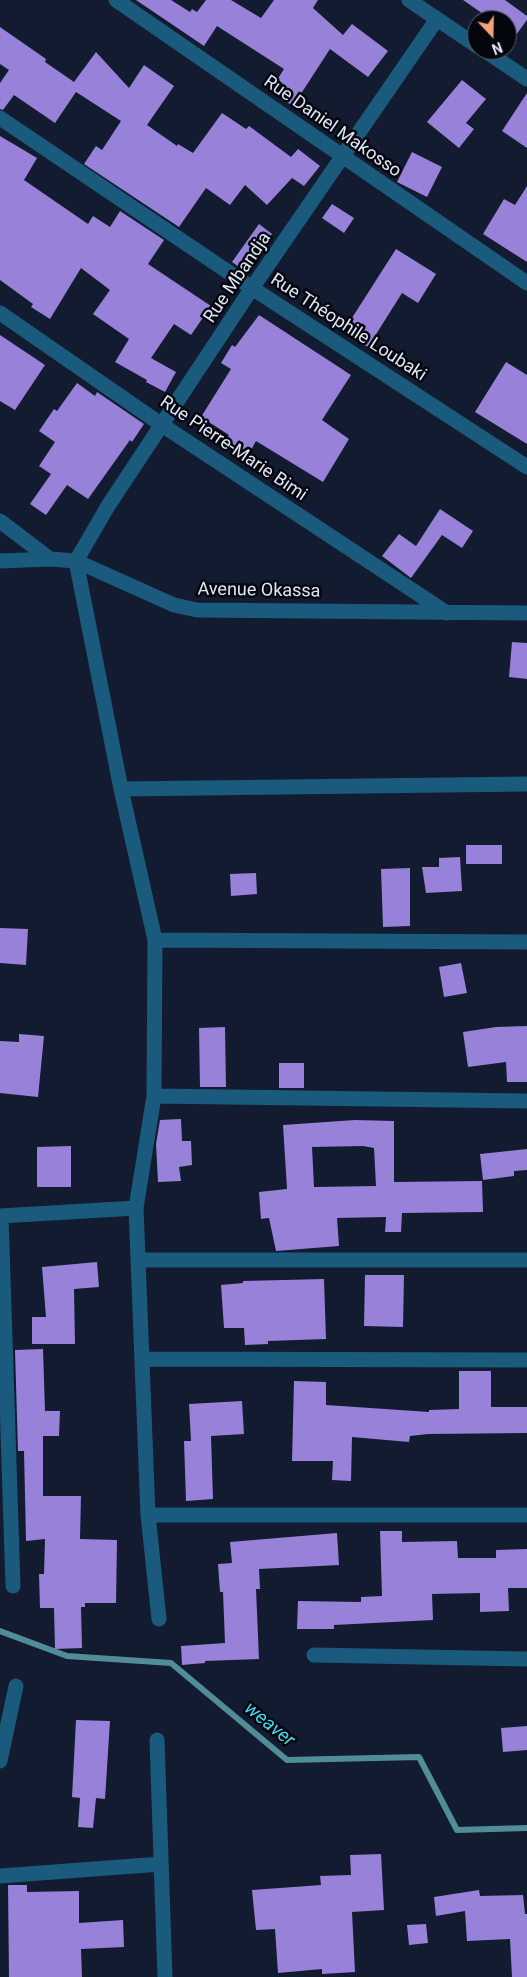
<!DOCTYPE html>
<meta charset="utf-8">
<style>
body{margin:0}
#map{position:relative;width:527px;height:1977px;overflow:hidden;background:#121b2f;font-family:Roboto,sans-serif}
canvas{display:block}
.north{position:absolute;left:467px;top:10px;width:50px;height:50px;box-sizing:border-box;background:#04060e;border:1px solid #5c5f6a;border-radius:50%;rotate:159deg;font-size:14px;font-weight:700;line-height:20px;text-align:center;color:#dfe5f4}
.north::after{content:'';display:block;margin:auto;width:18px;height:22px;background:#efa377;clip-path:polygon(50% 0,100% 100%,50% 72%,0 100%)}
</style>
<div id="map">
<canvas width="527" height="1977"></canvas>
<div class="north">N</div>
</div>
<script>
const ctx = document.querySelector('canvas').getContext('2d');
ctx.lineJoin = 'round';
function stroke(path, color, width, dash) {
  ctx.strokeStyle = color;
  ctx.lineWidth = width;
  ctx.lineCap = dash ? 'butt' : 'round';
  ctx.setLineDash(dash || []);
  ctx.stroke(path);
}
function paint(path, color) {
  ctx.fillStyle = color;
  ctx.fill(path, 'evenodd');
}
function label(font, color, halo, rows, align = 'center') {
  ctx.font = font + ' Roboto,sans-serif';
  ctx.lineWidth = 5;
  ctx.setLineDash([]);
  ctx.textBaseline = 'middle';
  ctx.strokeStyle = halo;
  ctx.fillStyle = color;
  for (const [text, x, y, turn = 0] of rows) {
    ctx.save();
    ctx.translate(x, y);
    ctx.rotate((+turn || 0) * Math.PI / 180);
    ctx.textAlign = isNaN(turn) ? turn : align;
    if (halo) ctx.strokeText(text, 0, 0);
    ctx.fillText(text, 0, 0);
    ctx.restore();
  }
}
const stream = new Path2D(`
 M0,1631L67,1656L171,1663L287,1760L419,1757L457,1830L527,1828`);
const building = new Path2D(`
 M136,0H171L190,12L192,9L197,12L206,0H231L261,18L274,0H318L313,8L343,35L352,24L388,51L368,77L330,49L293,106L270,91L284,69L217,26L204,46Z
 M463,0H505L527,16V20L507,47V20H492Z
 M0,27L46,59L45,62L74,82L96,52L129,88L144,65L174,86L147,125L177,146L178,144L193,153L222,113L246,129L249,126L291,157L298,149L320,166L304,186L292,178L267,205L245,185L230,205L206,188L179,227L84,164L96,146L102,150L121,121L76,92L55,123L14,95L3,110L0,109V83L9,70L0,64Z
 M462,80L486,99L466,123L474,129L459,148L427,122Z
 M527,93V148L502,131Z
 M0,136L37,158L24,180L88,224L93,216L110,227L120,211L164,240L148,264L211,306L191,335L174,324L151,358L176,372L165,392L146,382L147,380L115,362L129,339L93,314L110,290L81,268L50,319L31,307L33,304L0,280Z
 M412,152L442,167L427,197L397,182Z
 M527,186V262L483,234L504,199L515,205Z
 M332,204L354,218L344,233L322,218Z
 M259,224L272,234L245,271L232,262Z
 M396,249L436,274L418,303L402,293L368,347L343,332Z
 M259,315L351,375L322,420L349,439L323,482L256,441L247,457L224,444L229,435L201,417L231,369L221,363L232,345L235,347Z
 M0,335L45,365L15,410L0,401Z
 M506,362L527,375V444L475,412Z
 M77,383L95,396L97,392L144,424L132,442L130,440L88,499L67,485L46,515L30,504L51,474L39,466L55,442L39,431L54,409L57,411Z
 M440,509L473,531L462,548L442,535L411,578L382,556L399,534L416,546Z
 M512,642L527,643V679L509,677Z
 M466,845H502V864H466Z
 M460,857L462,891L426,893L422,867H439V858Z
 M410,868V926L383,927L381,869Z
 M256,873L257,894L231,896L230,874Z
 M0,928L28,929L26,965L0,963Z
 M461,963L467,993L444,997L439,967Z
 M527,1026V1082H507L506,1062L468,1067L463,1032L496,1027Z
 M225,1027L226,1087H200L199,1028Z
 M19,1034L44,1036L38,1097L0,1093V1041L19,1042Z
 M279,1063H304V1088H279Z
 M181,1119L182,1141H191L192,1165L179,1167L181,1181L158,1182L156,1144L160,1120Z
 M355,1120L394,1121V1182L482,1181L483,1212L402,1213L401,1232H385L386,1217L337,1218L339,1246L276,1251L269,1218L261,1219L259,1192L287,1189L283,1125ZM363,1146L374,1148L376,1186L314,1187L312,1147Z
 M71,1146V1187H37V1147Z
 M527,1149V1170L514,1171V1176L483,1180L480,1154Z
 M97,1262L99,1287L74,1289L75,1344H32V1317H46L42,1267Z
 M365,1275H404L403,1327L364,1326Z
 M324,1279L326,1339L268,1341V1344L245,1345L244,1328H224L221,1285L243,1283V1281Z
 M43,1349L45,1411H60L59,1436H43V1496H81L80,1539L117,1540L116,1603H85V1607H81L82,1648L55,1649L54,1608H40L39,1574H44L45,1539L26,1541L24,1451H18L15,1350Z
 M459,1371H491V1407H527V1433L428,1434L410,1436L409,1442L352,1437L351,1481L332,1480L333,1461H292L294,1381L326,1382V1405L429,1412V1410L459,1409Z
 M242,1401L244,1434L211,1436L213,1499L186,1501L184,1441H191L189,1404Z
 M380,1531H402V1542L457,1541L458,1558H496V1550L527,1549V1588H508L509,1611L480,1612V1593L432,1594L433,1620L334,1625V1629H297L298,1601L361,1602V1597L382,1596Z
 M337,1533L339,1565L259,1569L260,1589H256L259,1659L205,1661V1663L182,1665L181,1646L225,1643L223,1592H220L218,1564L232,1563L230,1542Z
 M76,1720L110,1721L105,1799L96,1798L93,1828L78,1827L80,1798L72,1797Z
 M527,1726V1750L503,1752L501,1728Z
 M381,1854L384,1910L352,1912L355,1972L322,1974V1969L278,1973L275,1929L256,1930L252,1890L321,1885L320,1876L351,1875L350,1855Z
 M8,1885H27V1892L79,1891V1923L123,1920L124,1947L81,1949L82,1977H9Z
 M479,1890L480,1896L523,1895L525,1914H527V1977H512L510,1939L467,1941L465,1911L436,1916L434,1897Z
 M426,1924L428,1943L409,1945L407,1925Z`);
const street = new Path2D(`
 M116,0L527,283
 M409,0L477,46
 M484,50L527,79
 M0,118L252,288L527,467
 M0,313L162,425L447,613
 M0,521L50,559
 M0,561L50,559L76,561L174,605L197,610L527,613
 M76,561L121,789L155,940L154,1096L136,1208L148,1515L159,1619
 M76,561L108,506L252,288L437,19
 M121,789L527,784
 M155,940L527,942
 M154,1096L527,1101
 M0,1216L136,1208
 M1,1216L13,1586
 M138,1260H527
 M142,1359L527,1360
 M148,1515H527
 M314,1655L527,1659
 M157,1740L165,1977
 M0,1761L16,1686
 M0,1876L161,1864`);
const streetNames = [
 ["Rue Daniel Makosso",332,127,35],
 ["Rue Mbandja",238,278,-56],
 ["Rue Théophile Loubaki",348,328,33],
 ["Rue Pierre-Marie Bimi",233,449,34],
 ["Avenue Okassa",259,591,1]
];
const waterNames = [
 ["weaver",269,1725,39]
];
stroke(stream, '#508d99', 6);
paint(building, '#9881d8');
stroke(street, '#1a5a7c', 15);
label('18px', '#dfe5f4', '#04060e', streetNames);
label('italic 19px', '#40d8ec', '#04060e', waterNames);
</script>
